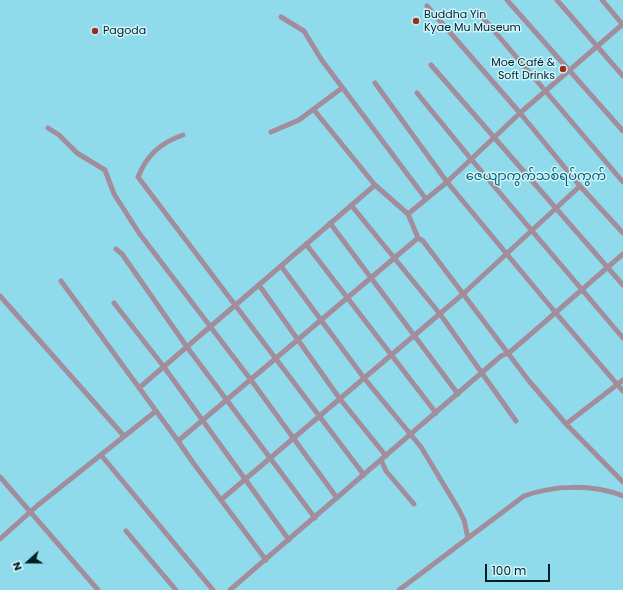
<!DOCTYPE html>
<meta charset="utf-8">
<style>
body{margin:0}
#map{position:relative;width:623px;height:590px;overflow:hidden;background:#90dbeb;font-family:Poppins,sans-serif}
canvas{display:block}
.north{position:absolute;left:8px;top:542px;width:40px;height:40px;-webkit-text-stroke:3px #d1f5fd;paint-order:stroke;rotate:249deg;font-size:11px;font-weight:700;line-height:16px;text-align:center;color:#012026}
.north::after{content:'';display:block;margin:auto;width:14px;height:18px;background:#012026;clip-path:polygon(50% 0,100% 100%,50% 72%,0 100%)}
.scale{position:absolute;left:485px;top:564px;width:65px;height:18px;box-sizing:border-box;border:2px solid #012026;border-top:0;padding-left:5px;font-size:12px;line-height:14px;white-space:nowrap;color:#012026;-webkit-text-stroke:3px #d1f5fd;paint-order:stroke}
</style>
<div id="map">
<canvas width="623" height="590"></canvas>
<div class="north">N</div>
<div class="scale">100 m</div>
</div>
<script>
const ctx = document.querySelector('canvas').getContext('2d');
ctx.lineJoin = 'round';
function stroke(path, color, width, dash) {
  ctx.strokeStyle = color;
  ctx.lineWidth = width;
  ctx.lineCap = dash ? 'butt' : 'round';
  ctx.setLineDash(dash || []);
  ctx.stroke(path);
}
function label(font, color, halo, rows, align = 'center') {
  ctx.font = font + ' Poppins,"Noto Sans Myanmar",sans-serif';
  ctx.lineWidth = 3;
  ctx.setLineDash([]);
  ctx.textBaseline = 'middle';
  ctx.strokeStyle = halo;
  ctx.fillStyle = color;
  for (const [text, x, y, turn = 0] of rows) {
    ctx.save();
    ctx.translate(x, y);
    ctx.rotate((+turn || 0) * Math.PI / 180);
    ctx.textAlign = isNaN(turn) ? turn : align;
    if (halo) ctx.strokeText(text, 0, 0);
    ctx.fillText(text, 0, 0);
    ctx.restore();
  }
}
const minor = new Path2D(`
 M507,0L623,131
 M557,0L623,76
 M602,0L623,25
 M427,6L520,113L580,186L623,233
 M478,12L623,182
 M281,17L304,31L321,59L426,199
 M431,65L623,285
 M375,83L447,182L555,312L623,391
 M417,93L471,159L623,338
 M314,110L375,185L408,214L418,238L423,241L529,381L566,424L623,482
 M48,128L59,135L77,153L105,170L114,194L139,233L251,380L337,498
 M271,132L299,120L342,88
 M183,135C160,143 147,155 138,177L364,475
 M351,205L440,314L516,421
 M408,214L447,182L520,113L623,24
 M330,223L458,394
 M306,244L436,413
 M116,249L122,254L187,347L315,518
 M281,266L364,378L421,447L459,510L464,520L468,538
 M61,281L178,441L194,464L266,560
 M259,285L340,399L386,456
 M0,296L124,436
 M114,303L164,367L289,540
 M139,388L375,185
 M566,424L623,380
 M178,441L418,238
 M101,455L213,590
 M381,460L386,471L414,504
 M0,477L98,590
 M222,499L463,294L580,186
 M126,531L176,590
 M0,539L38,505L156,411
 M230,590L501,356L510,352L524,340L623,254
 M399,590L524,496C555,485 592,484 623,496`);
const markers = [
 [416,21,4,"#9a301c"],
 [95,31,4,"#9a301c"],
 [563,69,4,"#9a301c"]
];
const poiNames = [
 ["Buddha Yin",424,15],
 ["Kyae Mu Museum",424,28],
 ["Pagoda",103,31],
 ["Moe Café &",555,63,"right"],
 ["Soft Drinks",555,76,"right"]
];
const quarterNames = [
 ["ဇေယျာကွက်သစ်ရပ်ကွက်",536,177]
];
stroke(minor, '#a28d9d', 5);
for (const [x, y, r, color] of markers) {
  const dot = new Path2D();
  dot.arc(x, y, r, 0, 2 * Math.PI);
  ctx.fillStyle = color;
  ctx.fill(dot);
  stroke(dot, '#d1f5fd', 1.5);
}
label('11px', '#012026', '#d1f5fd', poiNames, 'left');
label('13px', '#005d6b', '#d1f5fd', quarterNames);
</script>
